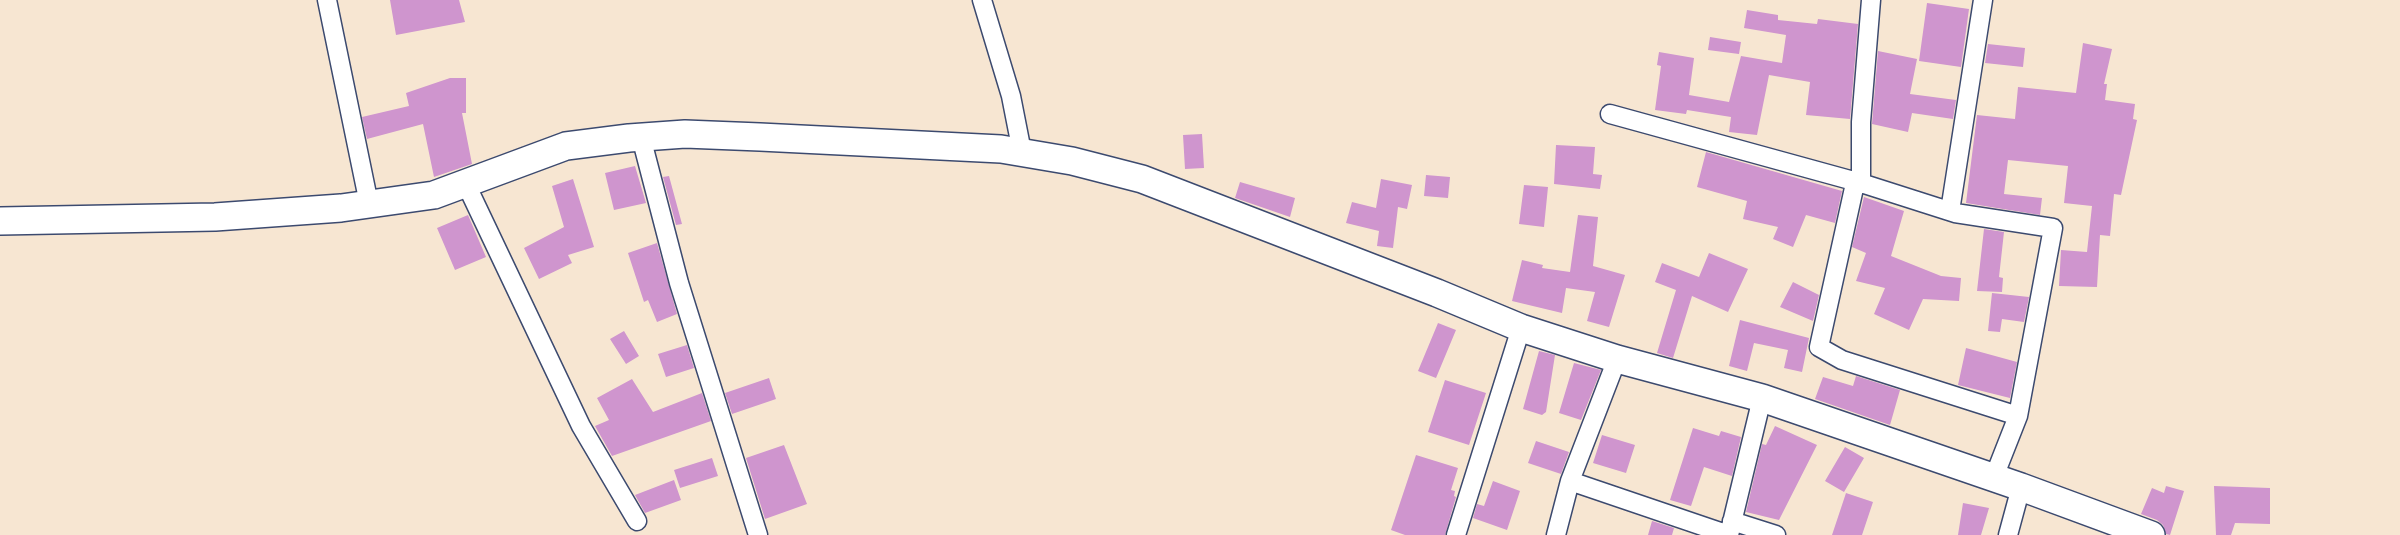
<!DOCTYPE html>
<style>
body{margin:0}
canvas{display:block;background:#f7e6d2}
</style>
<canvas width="2400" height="535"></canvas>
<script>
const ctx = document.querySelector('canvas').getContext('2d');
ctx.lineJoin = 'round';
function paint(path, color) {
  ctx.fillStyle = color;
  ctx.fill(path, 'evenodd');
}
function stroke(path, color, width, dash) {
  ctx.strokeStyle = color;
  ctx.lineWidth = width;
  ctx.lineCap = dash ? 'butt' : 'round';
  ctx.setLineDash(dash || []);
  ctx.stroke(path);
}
const building = new Path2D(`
 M390,0H459L465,22L396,35Z
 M1927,3L1969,9L1961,67L1919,61Z
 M1747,10L1778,15V20L1817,24L1818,19L1858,24L1850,119L1806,115L1810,82L1769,75L1757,135L1729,132L1731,117L1687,110L1686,114L1655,110L1661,66L1657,65L1659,52L1694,58L1689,95L1729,102L1741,56L1782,63L1786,35L1744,28Z
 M1710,37L1741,42L1739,54L1708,50Z
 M2083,43L2112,49L2104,84H2107L2105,100L2135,104L2133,119L2137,120L2121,195L2114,194L2110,236L2100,235L2097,287L2059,286L2061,250L2087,252L2092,206L2064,203L2068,166L2008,160L2004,194L2042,198L2040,215L1966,203L1977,115L2015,119L2018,87L2076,93Z
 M1988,44L2025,48L2023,67L1985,63Z
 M1878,51L1917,59L1910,94L1956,100L1953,119L1912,113L1908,132L1872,124Z
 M450,78H466V113H462L472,164L434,177L423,124L367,139L362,117L409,106L406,93Z
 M1202,134L1204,168L1185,169L1183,135Z
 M1556,145L1595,147L1593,174L1602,175L1600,189L1554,184Z
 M1706,152L1842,191L1835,223L1806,215L1793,247L1773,239L1778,227L1743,219L1747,201L1697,187Z
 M635,166L646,203L614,210L605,173Z
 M1426,175L1450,177L1448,198L1424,196Z
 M669,176L682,224L676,225L663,177Z
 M573,179L594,247L568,255L572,263L539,279L524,248L564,227L552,186Z
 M1381,179L1412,185L1407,209L1398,207L1393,248L1377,246L1379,231L1346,223L1352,202L1376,208Z
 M1240,182L1295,198L1290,217L1235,198Z
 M1524,185L1548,187L1544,227L1519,224Z
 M1864,197L1904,211L1891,256L1941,276L1961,278L1959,301L1923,299L1909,330L1874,314L1885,288L1856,281L1866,253L1852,247Z
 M468,215L486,257L455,270L437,228Z
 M1578,215L1598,217L1593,266L1625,275L1609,327L1587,321L1595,292L1566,288L1562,313L1512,301L1522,260L1543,265L1542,268L1570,272Z
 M1984,229L2004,232L1999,277L2003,278L2002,292L1977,291Z
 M657,243L677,314L657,322L648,300L644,302L628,253Z
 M1709,253L1748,269L1728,312L1692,296L1673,358L1657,353L1676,290L1655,282L1662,263L1699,277Z
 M1793,282L1819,295L1813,321L1780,307Z
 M1992,293L2029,297L2024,322L2002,319L2000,332L1988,331Z
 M1740,320L1809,338L1802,372L1784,368L1788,350L1754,343L1747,371L1729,366Z
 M1438,323L1456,330L1436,378L1418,371Z
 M624,331L639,356L626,364L610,339Z
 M687,345L694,368L666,377L658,354Z
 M1966,348L2017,362L2010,398L1958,385Z
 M1539,351L1555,355L1546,412L1542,415L1523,409Z
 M1574,363L1601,370L1581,420L1559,413Z
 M1856,376L1900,390L1890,425L1815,399L1823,377L1853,386Z
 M769,378L776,399L732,414L725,393Z
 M632,379L653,412L702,393L711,421L612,456L595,426L609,420L597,398Z
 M1445,380L1486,393L1469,445L1428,432Z
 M1775,426L1817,445L1779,520L1746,512L1762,444L1766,445Z
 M1693,428L1719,436L1721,431L1741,437L1732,476L1704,467L1691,506L1670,500Z
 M1602,435L1635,445L1626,473L1593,463Z
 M1536,441L1569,452L1561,474L1528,463Z
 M784,445L807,504L765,519L746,458Z
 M1845,447L1864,458L1844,492L1825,481Z
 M1416,455L1458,468L1451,490L1455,491L1454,496L1456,497L1445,535H1405L1391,530Z
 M712,458L718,476L680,488L674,470Z
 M674,480L681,500L645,513L635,495Z
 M1493,481L1520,491L1507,530L1473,518L1477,504L1484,506Z
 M2166,486L2184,491L2170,535L2166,534L2163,525L2157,520L2141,514L2152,488L2164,493Z
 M2214,486L2270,488V524L2235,523L2231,535H2216Z
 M1846,493L1873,502L1862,535H1832Z
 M1963,503L1989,508L1981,535H1958Z
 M1652,521L1674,528L1672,535H1648Z`);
const street = new Path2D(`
 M327,0L369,204
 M982,0L1011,96L1022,152
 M1871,0L1861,122V183L1854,188L1819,347L1842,360L2018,416
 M1610,114L1861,183L1955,213L2053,228L2018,416L1994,477
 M641,137L679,283L758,535
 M466,184L581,426L637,521
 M1950,211L1983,0
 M1570,481L1729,535
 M1732,521L1776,535
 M1456,535L1521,328
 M1556,535L1570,481L1617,359
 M1729,535L1762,398
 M2008,535L2021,487`);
const secondary = new Path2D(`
 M0,221L215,217L341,208L434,195L566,146L629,138L685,134L760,137L1001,149L1072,161L1142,179L1437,293L1521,328L1617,359L1762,398L2021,487L2151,535`);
paint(building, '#cf95ce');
stroke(street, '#3c4a6f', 21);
stroke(secondary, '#3c4a6f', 30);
stroke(street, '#fff', 18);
stroke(secondary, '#fff', 27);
</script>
